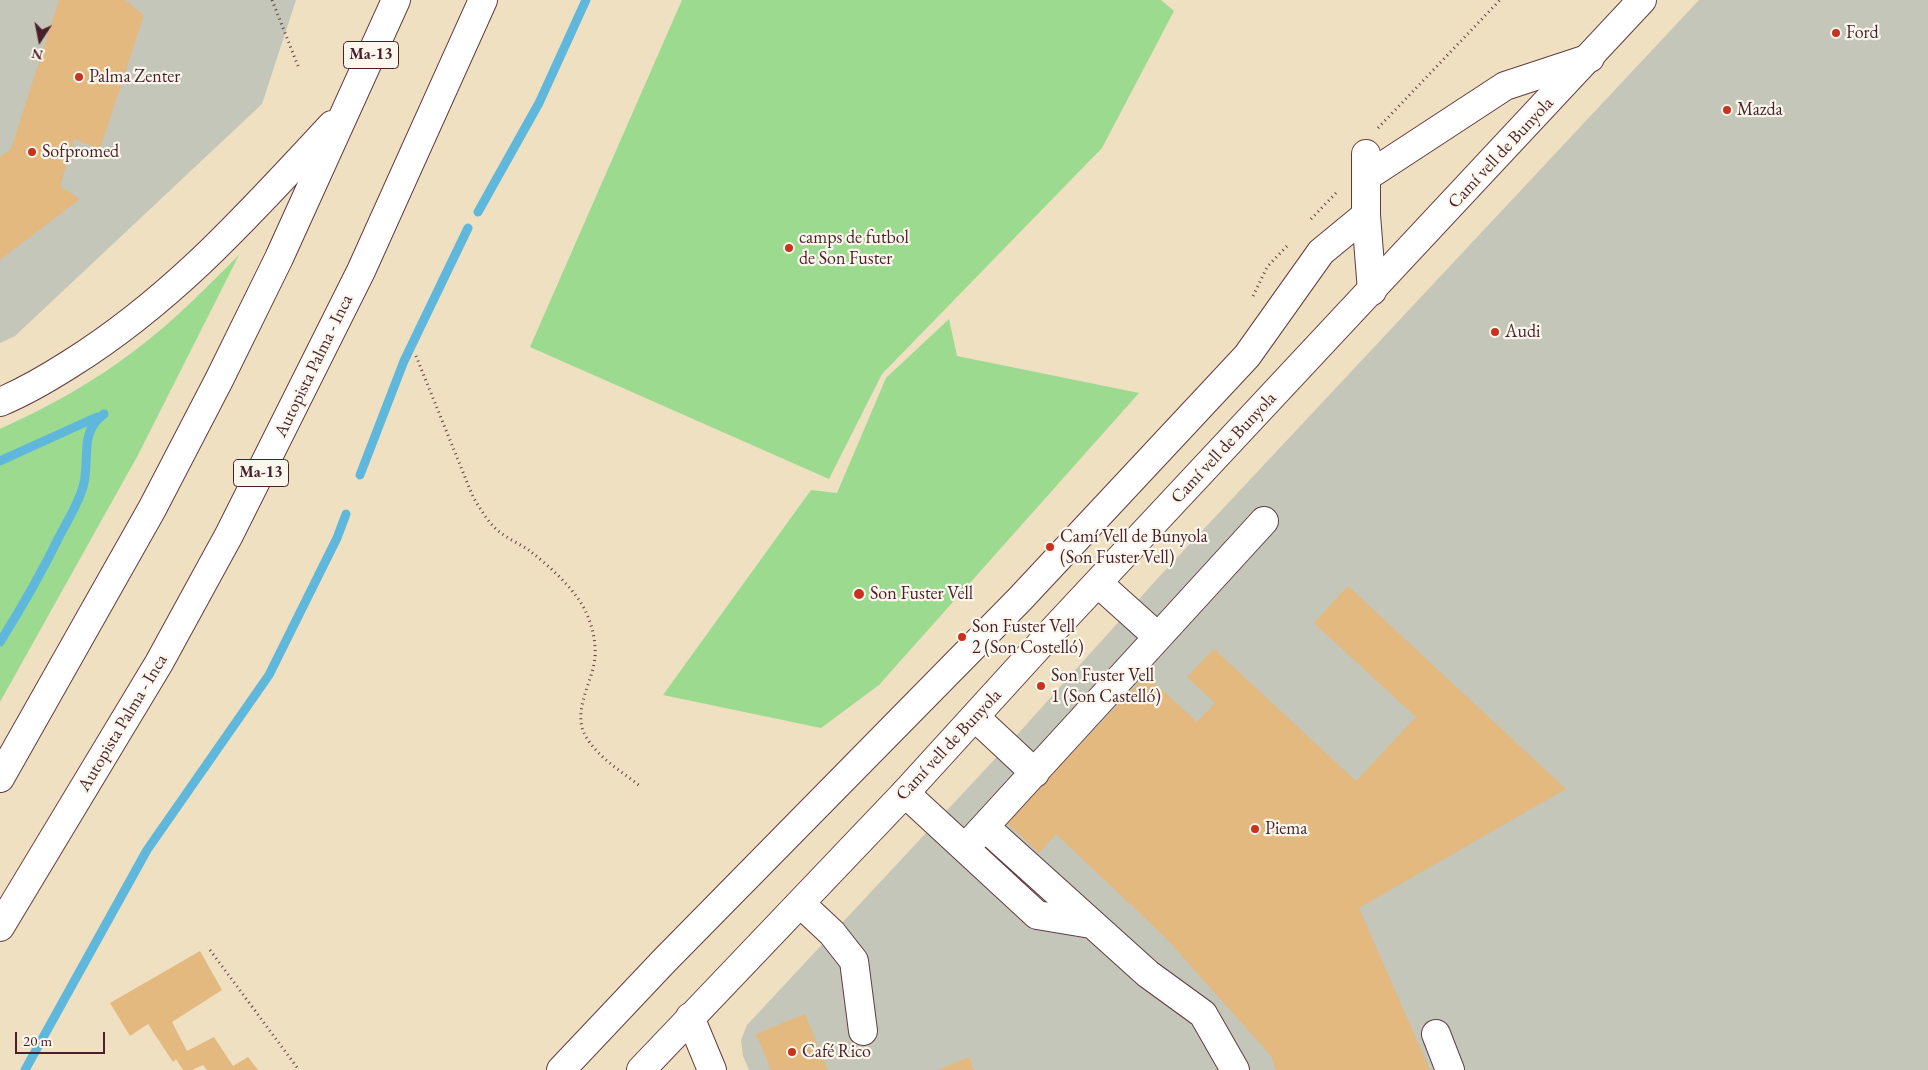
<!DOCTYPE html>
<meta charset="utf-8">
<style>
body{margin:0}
#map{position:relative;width:1928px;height:1070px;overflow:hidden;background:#eee0c0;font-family:"EB Garamond",serif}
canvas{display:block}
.north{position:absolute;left:15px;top:15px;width:50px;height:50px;-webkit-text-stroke:4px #fbf7ec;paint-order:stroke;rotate:191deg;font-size:14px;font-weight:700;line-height:20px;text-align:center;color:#4a1f2b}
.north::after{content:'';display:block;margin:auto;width:18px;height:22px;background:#4a1f2b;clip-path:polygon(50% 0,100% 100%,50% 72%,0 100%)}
.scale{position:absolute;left:15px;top:1032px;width:90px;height:22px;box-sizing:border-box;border:2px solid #4a1f2b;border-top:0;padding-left:6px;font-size:15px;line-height:18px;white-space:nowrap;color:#4a1f2b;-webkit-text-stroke:4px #fbf7ec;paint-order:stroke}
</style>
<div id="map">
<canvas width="1928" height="1070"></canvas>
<div class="north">N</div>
<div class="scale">20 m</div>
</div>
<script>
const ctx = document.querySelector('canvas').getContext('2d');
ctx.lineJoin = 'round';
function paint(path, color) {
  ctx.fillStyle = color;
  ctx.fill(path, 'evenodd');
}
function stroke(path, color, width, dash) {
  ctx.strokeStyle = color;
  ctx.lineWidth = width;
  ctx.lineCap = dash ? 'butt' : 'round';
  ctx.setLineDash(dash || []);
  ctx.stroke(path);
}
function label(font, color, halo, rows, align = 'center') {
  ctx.font = font + ' "EB Garamond",serif';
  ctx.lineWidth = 4.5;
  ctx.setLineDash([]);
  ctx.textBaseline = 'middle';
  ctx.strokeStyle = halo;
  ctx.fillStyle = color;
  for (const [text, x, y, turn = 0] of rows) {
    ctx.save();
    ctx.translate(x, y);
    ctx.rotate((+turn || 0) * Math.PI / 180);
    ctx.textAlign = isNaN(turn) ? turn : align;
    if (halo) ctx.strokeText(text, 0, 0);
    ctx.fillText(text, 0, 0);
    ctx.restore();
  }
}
const industrial = new Path2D(`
 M0,0H296L262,104L15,336L0,343Z
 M1699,0H1928V1070H749L743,1056L741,1040L747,1025L1007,746L1158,578Z`);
const green = new Path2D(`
 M682,0H1161L1174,11L1102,148L882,374L829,479L530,347Z
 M239,255L138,455L0,702V429C48,407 96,381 138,348C175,320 207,287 239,255Z
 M949,319L957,356L1139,393L879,685L821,728L663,695L811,490L837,493L886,378Z`);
const stream = new Path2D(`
 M478,212L539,103L586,0
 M0,461L97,417
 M360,475L404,361L468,228
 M0,642C22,607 42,572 60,535C68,520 78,504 83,487C91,459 78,433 104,414
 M25,1070L147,850L269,675L337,538L346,514`);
const building = new Path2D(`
 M59,0H125L144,15L100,149L74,139L60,186L80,199L0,260V157L11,149Z
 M1348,586L1566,789L1359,908L1430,1070H1276L1271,1056L1165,937L1056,834L1039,853L1007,823L1146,675L1197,722L1215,703L1187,677L1214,649L1356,781L1416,717L1314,623Z
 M200,951L222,990L172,1022L187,1051L214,1037L233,1066L248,1057L258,1070H207L203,1065L192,1070H183L176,1059L173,1062L148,1024L130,1036L110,1003Z
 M805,1014L828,1070H771L756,1034Z
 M969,1057L974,1070H938Z`);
const path = new Path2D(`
 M272,0L298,66
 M1378,128L1500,0
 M1311,219L1336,193
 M1253,296L1267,267L1287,246
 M416,356L473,497C480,508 486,519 495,528C505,538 519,543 530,551C549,566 574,588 585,610C592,625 596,640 595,657C593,682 572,710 585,735C597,757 621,771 640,786
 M210,950L299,1070`);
const minor = new Path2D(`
 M1366,154V215L1372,291
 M1366,177L1505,86L1590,58
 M1158,637L1264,521
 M975,717L1035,773
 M905,793L1037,915L1091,924
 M985,827L1148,974L1203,1014L1235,1070
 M965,848L1158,637L1098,583
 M801,904L832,933L854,961L863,1031
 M690,1017L712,1070
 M1436,1034L1450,1070
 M561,1070L664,961L1020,599L1247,356L1321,252L1366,215`);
const major = new Path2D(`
 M641,1070L905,793L1058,625L1642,0`);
const highway = new Path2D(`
 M0,402C24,392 48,378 70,364C174,299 249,214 332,125
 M0,778L152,509L219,380L279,258L396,0
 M0,927L159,663L229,535L361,271L483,0`);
const markers = [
 [1836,33,5,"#c8321e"],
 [79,77,5,"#c8321e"],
 [1727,110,5,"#c8321e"],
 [32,152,5,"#c8321e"],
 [789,248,5,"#c8321e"],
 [1495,332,5,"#c8321e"],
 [1050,547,5,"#c8321e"],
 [859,594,6,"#c8321e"],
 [962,637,5,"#c8321e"],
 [1041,686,5,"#c8321e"],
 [1255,829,5,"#c8321e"],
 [792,1052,5,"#c8321e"]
];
const shields = [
 [371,55,55],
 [261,473,55]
];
const shieldNames = [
 ["Ma-13",371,55],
 ["Ma-13",261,473]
];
const poiNames = [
 ["Ford",1846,33],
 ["Palma Zenter",89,77],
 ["Mazda",1737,110],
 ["Sofpromed",42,152],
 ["camps de futbol",799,238],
 ["de Son Fuster",799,259],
 ["Audi",1505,332],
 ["Camí Vell de Bunyola",1060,537],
 ["(Son Fuster Vell)",1060,558],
 ["Son Fuster Vell",870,594],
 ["Son Fuster Vell",972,627],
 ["2 (Son Costelló)",972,648],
 ["Son Fuster Vell",1051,676],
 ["1 (Son Castelló)",1051,697],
 ["Piema",1265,829],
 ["Café Rico",802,1052]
];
const streetNames = [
 ["Camí vell de Bunyola",1501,153,-47],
 ["Autopista Palma - Inca",314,366,-64],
 ["Camí vell de Bunyola",1224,448,-47],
 ["Autopista Palma - Inca",123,723,-59],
 ["Camí vell de Bunyola",949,745,-47]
];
paint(industrial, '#c4c6b9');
paint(green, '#9cda90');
stroke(stream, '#5fb8dc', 9);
paint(building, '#e3b97f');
stroke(minor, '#633c41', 30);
stroke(major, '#633c41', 30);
stroke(highway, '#633c41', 30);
stroke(path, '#633c41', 3, [1, 4]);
stroke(minor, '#fff', 28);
stroke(major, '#fff', 28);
stroke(highway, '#fff', 28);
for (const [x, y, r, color] of markers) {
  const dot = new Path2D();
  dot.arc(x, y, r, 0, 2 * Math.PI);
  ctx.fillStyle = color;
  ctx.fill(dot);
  stroke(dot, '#fbf7ec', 2);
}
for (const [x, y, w] of shields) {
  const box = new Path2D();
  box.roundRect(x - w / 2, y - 13.5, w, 27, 4);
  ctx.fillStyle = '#fbf7ec';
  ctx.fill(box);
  stroke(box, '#4a1f2b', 1);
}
label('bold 16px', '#4a1f2b', null, shieldNames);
label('18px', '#4a1f2b', '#fbf7ec', poiNames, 'left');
label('18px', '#4a1f2b', '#fbf7ec', streetNames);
</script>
